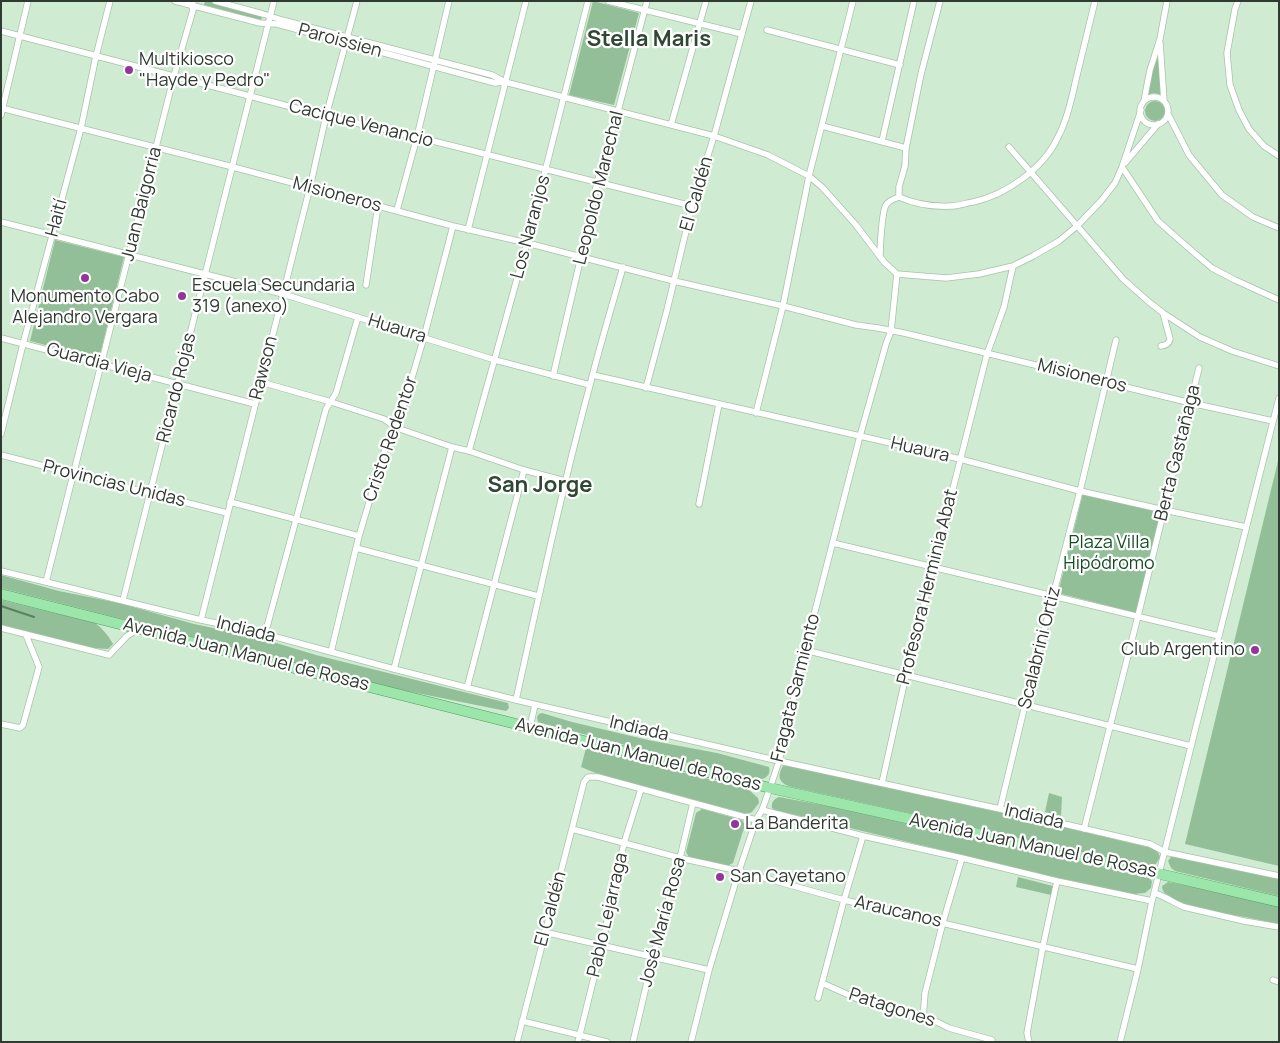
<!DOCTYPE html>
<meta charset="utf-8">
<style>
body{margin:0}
#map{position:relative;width:1280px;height:1043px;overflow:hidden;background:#cfebd2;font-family:Manrope,sans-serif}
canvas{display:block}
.frame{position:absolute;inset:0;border:2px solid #2f3a30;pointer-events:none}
</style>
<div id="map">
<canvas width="1280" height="1043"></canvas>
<div class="frame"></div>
</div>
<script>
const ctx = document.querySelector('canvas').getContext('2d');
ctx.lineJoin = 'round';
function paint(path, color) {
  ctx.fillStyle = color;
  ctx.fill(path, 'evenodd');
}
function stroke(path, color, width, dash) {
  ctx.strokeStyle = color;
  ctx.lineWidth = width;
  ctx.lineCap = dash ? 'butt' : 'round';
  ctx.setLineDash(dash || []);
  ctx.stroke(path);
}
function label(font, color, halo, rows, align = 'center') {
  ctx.font = font + ' Manrope,sans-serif';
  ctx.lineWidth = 4.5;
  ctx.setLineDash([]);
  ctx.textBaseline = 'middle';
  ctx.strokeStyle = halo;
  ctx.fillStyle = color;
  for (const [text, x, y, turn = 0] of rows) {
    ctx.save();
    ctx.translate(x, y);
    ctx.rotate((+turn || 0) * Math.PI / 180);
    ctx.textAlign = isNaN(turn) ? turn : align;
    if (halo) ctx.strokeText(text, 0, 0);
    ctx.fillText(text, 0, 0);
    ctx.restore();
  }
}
const green = new Path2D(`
 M205,1H210L263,15L261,20L204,5Z
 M593,1L639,13L614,105L569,95Z
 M1159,47L1162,95L1154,93L1146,95Z
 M1145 111a10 10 0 1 1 20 0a10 10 0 1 1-20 0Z
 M55,240L124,257L99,359L30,341Z
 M1279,457V866L1185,844Z
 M1083,493L1161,513L1136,613L1058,593Z
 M1,575L59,591L119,603L194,624L213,628L233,630L316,655L508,703L509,708L506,711L397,689L1,588Z
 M1,600L95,623C103,629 108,635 113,644L108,649L93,648L30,634L26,631L1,625Z
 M542,713L572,722L648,740L717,753L769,767C771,776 765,780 756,779L541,723L538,722L537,717L539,714Z
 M586,748L748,789L758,798L759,803L752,812L747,814L598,774L581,767Z
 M787,765L1025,818L1152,848C1156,850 1159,852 1160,857L1156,864L1149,866L1092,855L985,830L792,787C780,784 776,777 783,766Z
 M1049,793L1062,797L1061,816L1045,812Z
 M779,797L887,817L1149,878L1152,881L1151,888L1145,893L1134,894L1113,890L1045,875L775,810L772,808C771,802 774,799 779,797Z
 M702,809L742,820L745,825L733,863L727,866L689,857L686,852L696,813Z
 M1175,856L1279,878V896L1175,871L1171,868L1168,861L1171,857Z
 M1018,877L1053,886L1051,895L1016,887Z
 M1168,882L1212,890L1279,907V924C1267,922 1256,919 1245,917C1229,914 1161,906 1162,886Z`);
const stream = new Path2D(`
 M1,606L34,617`);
const street = new Path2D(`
 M175,1L260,23L277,24L495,83L505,82
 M215,1L263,14L282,20L492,75L505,82L714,136L768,155L809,176L822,187L856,225L884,262L897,274L946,278L979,274L1013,266L1033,256L1059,241L1077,226L1101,201L1115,183L1122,167L1141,110
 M608,1L742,34
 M1238,1L1235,9L1227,53L1230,85L1239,110L1249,129L1264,146L1279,156
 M767,30L900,65
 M1,31L326,116L417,137L692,206
 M1160,43L1164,101
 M1140 111a14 14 0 1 1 28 0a14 14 0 1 1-28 0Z
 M1144,101L1150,70L1160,39L1167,1
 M1,108L233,167L453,226L527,243L674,281L783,306L856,325L878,328L904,333L1191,403L1273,421
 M1168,114L1189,155L1222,195L1253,217L1279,228
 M1,115L28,1
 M671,125L706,1
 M822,126L906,148
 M882,141L914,1
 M1009,147L1123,279L1149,302L1163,313L1200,337L1232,351L1279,366
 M1125,163L1158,124
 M1122,167L1158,221L1192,251L1212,268L1235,280L1279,300
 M899,197C915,204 934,207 951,206C958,206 966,203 973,202C1006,195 1044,168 1058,137C1068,118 1072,96 1077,75C1083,51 1089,26 1095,1
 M397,210L417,137L449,1
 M1,222L283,294L495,360L590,385
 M468,230L526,1
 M880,257C880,248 882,211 886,205C889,200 894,199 899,197V187L905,166L906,148L921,74L940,1
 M366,285L378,206
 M1,338L255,404
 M1161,346C1166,345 1169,344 1170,339L1163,313
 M593,375L860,436L960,459L1080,491L1164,510L1246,527
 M553,376L581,257L597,183L618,111L647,1
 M261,382L331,402L384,419L397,428L452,447L469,451L524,470L565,481
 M646,388L667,310L692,206L714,136L751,1
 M756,413L783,306L809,176L853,1
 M1,434L23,344L81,128L96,56L110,1
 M469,451L527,243L588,1
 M1,455L227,513
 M230,502L359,536
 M699,504L719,404
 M833,543L1219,636
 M356,548L538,596
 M1,571L201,620L250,630L394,669L516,700L779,761L1000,809L1150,844L1165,852L1279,876
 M46,582L174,76L193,10L192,6L193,1
 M123,600L274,1
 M201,620L310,187L326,116L357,1
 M1,628L109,655L127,636L138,629
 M265,634L326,409L336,393L358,317
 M805,650L1191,746
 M331,652L359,536L388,439L397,428L424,337L453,226
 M394,669L452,447
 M467,688L524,470
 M516,700C539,595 562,489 590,385C600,345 612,306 623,267
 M1,724L20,728L23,725L39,667L26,635
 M530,727L535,705
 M882,783L906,675L987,354L1004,307L1013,266
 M1000,809L1025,705L1080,491L1116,340
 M762,810L863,836L962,858L1057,881L1152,901
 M572,829L680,858L739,871L844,900L1138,969
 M1084,829L1138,616L1199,368
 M1154,893C1165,896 1174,903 1184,907L1244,921L1279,927
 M544,932L709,970
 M1273,980L1279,982
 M822,983L871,1005L937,1022L949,1028L992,1040
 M818,998L844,900L863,836
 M923,1019L925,993L943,922L962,858
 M522,1021L607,1042
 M517,1042L584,782L588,777H598L756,820
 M578,1042L602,945L624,843L641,789
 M633,1042L653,957L680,858L693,803
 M691,1042L709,970L739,871L756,820L762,810L770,788L779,761L805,650L860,436L886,344L891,331L897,274
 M1029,1042L1027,1033L1043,946L1057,881
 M1120,1042L1138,969L1152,901L1279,398`);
const primary = new Path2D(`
 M1,594L770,788L1160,874L1279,902`);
const markers = [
 [129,70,5,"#94359e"],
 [85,278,5,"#94359e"],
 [182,296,5,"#94359e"],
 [1255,650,5,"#94359e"],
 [735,824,5,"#94359e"],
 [720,877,5,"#94359e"]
];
const streetNames = [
 ["Paroissien",340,41,15],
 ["Cacique Venancio",361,124,14],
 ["Leopoldo Marechal",599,188,-76],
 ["El Caldén",697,194,-74],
 ["Misioneros",337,195,15],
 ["Juan Baigorria",142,204,-76],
 ["Haití",57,218,-75],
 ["Los Naranjos",531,227,-75],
 ["Huaura",397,329,17],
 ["Guardia Vieja",99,363,15],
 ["Rawson",264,368,-76],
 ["Misioneros",1082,376,14],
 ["Ricardo Rojas",177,388,-76],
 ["Cristo Redentor",391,439,-71],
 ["Huaura",920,450,13],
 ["Berta Gastañaga",1178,453,-76],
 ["Provincias Unidas",114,484,14],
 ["Profesora Herminia Abat",928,587,-76],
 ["Indiada",246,630,14],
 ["Scalabrini Ortiz",1040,648,-76],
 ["Avenida Juan Manuel de Rosas",246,655,14],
 ["Fragata Sarmiento",796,688,-76],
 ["Indiada",639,729,13],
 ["Avenida Juan Manuel de Rosas",638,755,14],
 ["Indiada",1034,817,13],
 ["Avenida Juan Manuel de Rosas",1033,846,12],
 ["El Caldén",551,909,-75],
 ["Araucanos",898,912,13],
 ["Pablo Lejarraga",608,915,-77],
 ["José María Rosa",663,922,-75],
 ["Patagones",892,1008,18]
];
const poiNames = [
 ["Multikiosco",139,60],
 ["\"Hayde y Pedro\"",139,81],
 ["Escuela Secundaria",192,286],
 ["319 (anexo)",192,307],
 ["Monumento Cabo",85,297,"center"],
 ["Alejandro Vergara",85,318,"center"],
 ["Club Argentino",1245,650,"right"],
 ["La Banderita",745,824],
 ["San Cayetano",730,877]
];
const parkNames = [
 ["Plaza Villa",1109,543],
 ["Hipódromo",1109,564]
];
const districtNames = [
 ["Stella Maris",649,40],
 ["San Jorge",540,486]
];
paint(green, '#93bf98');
stroke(stream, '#5a825f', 2);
stroke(street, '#a8c2aa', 7);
stroke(primary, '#4b9f5c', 11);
stroke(street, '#fff', 5.5);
stroke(primary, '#9ce6ac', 10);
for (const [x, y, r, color] of markers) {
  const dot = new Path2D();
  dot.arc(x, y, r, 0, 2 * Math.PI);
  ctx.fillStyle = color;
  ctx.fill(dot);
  stroke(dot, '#fff', 2);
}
label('18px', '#2f3a30', '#fff', streetNames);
label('18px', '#2f3a30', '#fff', poiNames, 'left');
label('18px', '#134e21', '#fff', parkNames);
label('bold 22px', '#304733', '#fff', districtNames);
</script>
